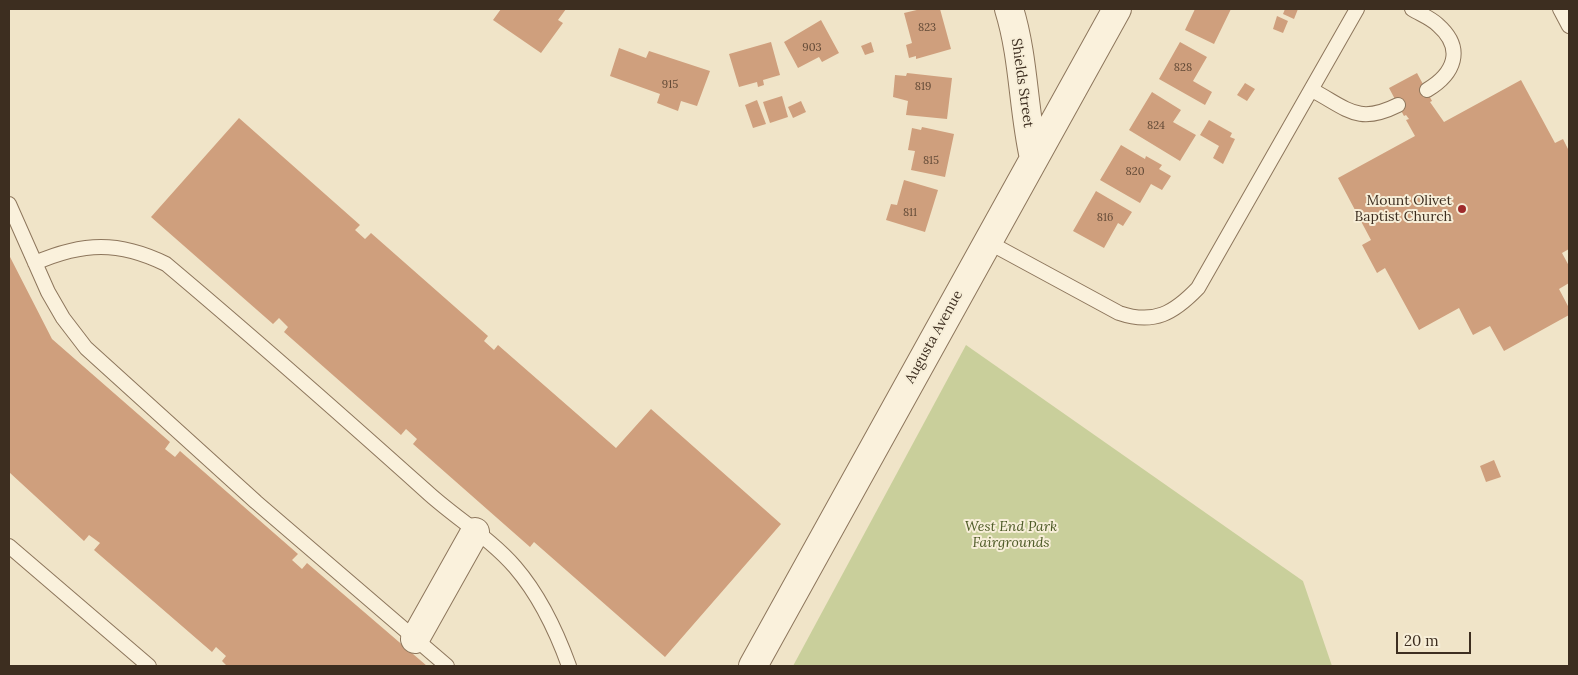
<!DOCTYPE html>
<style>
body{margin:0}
#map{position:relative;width:1578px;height:675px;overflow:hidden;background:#f0e4c8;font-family:Lora,serif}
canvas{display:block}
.frame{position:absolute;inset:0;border:10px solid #3d2e20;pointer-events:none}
.scale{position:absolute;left:1396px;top:632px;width:75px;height:22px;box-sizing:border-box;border:2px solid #3d2e20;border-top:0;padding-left:6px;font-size:15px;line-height:18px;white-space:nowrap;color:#3d2e20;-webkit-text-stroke:4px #f7eed8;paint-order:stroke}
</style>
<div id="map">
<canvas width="1578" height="675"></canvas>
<div class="frame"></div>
<div class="scale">20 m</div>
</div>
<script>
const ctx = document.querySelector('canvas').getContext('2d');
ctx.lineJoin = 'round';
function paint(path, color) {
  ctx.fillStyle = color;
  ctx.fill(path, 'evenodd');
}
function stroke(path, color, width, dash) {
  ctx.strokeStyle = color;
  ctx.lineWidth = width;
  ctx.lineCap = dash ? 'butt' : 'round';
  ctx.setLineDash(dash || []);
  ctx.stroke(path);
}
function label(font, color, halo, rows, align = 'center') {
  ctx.font = font + ' Lora,serif';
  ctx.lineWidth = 4;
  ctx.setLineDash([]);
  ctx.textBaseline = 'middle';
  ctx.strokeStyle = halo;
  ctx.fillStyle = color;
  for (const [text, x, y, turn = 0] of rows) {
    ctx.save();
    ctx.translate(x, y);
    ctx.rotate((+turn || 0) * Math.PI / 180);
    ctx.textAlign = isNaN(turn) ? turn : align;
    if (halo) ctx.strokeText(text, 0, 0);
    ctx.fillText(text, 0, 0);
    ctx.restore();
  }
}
const green = new Path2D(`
 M966,345L1303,581L1332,666H793Z`);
const building = new Path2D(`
 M501,9H566L558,20L563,23L541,53L493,20Z
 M921,9H940L951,49L916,59V56L909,58L906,45L912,43L904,13Z
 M1195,9H1231L1214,44L1185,30Z
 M1285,9H1298L1294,19L1283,14Z
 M1277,16L1288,21L1283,33L1273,29Z
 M821,20L839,53L822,62L819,57L798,68L784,42Z
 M771,42L780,75L763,80L764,85L758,87L757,82L739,87L729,54Z
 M871,42L874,52L865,55L861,46Z
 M1180,42L1207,57L1193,81L1212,92L1205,105L1159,79Z
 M619,48L646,58L649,51L710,71L697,106L681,101L678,111L657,103L660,94L610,76Z
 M907,73L952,78L947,119L906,115L908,101L893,97L895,75L906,76Z
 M1417,73L1432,101L1430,102L1444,122L1521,80L1555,143L1563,139L1569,151V249L1562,253L1569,266V283L1559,289L1569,308V315L1504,351L1490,326L1473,335L1459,308L1419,330L1385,268L1377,273L1362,245L1371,240L1338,178L1415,136L1406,120L1409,119L1406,115L1404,116L1389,88Z
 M1245,83L1255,89L1247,101L1237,95Z
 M1152,92L1181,110L1173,122L1196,135L1180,161L1129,130Z
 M782,96L788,117L770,123L763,102Z
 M757,100L766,124L753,128L745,105Z
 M801,101L806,112L793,118L788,107Z
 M239,118L360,225L355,230L365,239L371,233L488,336L484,341L494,350L498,345L616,448L651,409L781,524L665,657L534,542L530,547L413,444L417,439L406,429L401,435L284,332L288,327L279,318L273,324L151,217Z
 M1209,120L1232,133L1230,137L1235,139L1223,164L1213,158L1219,146L1200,135Z
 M922,127L954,134L945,177L911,170L915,151L908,150L912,128L921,130Z
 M1121,145L1145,159L1146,156L1162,165L1159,169L1171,176L1162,190L1151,184L1140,203L1100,180Z
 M904,180L938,190L925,232L886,220L891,204L897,205Z
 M1096,191L1132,212L1123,226L1118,223L1104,248L1073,231Z
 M9,255L52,339L170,442L165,449L175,457L180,451L298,554L292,560L302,569L307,563L427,666H227L222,661L226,656L216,647L212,652L94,550L100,543L89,535L84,541L9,472Z
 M1494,460L1501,477L1486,482L1480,466Z`);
const lane = new Path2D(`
 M1412,9C1420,14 1431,18 1438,25C1465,49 1454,74 1427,90
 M1560,9L1569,26
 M1312,90C1348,109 1358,125 1398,105
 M9,204L48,292L63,318L86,348L256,502L447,666
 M988,242L1119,313C1154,325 1174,313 1198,288L1357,9
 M35,263C83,242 119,241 166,264C254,338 340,414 426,491C454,517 490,538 515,567C540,596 556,630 569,666
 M9,546L149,666`);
const street = new Path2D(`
 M1009,9C1024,57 1023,109 1034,158
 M415,639L475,532
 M753,666L1117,9`);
const markers = [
 [1462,209,5,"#9e2a2b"]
];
const numberNames = [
 ["823",927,28],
 ["903",812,48],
 ["828",1183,68],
 ["915",670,85],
 ["819",923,87],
 ["824",1156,126],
 ["815",931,161],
 ["820",1135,172],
 ["811",910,213],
 ["816",1105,218]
];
const streetNames = [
 ["Shields Street",1022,83,82],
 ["Augusta Avenue",934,337,-61]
];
const poiNames = [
 ["Mount Olivet",1452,201],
 ["Baptist Church",1452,217]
];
const parkNames = [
 ["West End Park",1011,527],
 ["Fairgrounds",1011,543]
];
paint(green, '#c9cf9b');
paint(building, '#cf9f7d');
stroke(lane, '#8d765c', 16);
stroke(street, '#8d765c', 30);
stroke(lane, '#faf1dc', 14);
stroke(street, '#faf1dc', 28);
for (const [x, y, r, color] of markers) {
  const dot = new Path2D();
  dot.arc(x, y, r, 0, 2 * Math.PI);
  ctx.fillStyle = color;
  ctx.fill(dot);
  stroke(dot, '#f7eed8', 2);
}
label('11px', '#624a37', null, numberNames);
label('14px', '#3d2e20', '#f7eed8', streetNames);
label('14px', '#3d2e20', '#f7eed8', poiNames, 'right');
label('italic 14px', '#4d5a26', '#f7eed8', parkNames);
</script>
